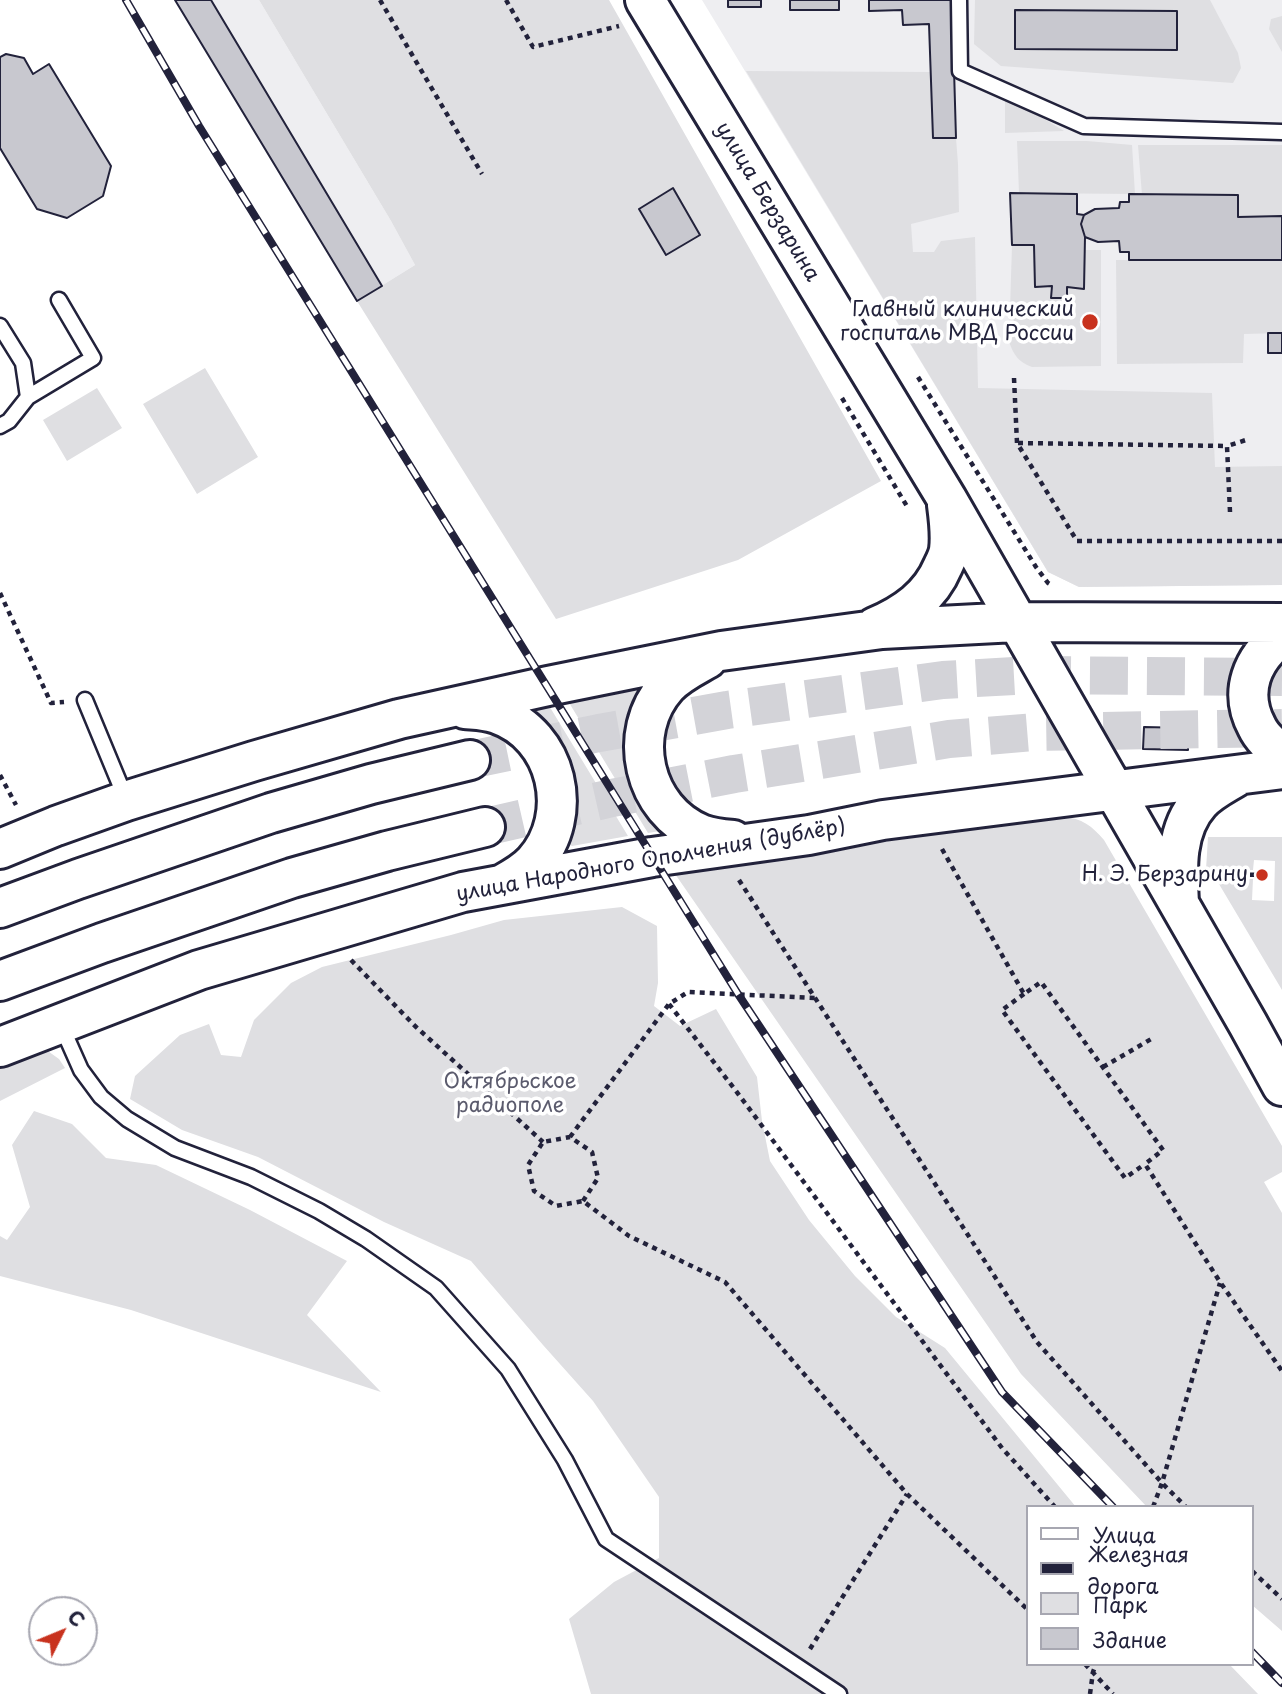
<!DOCTYPE html>
<meta charset="utf-8">
<style>
body{margin:0}
#map{position:relative;width:1282px;height:1694px;overflow:hidden;background:#fff;font-family:"Playpen Sans",sans-serif}
canvas{display:block}
.legend{position:absolute;left:1026px;top:1505px;width:228px;height:161px;box-sizing:border-box;background:#fff;border:2px solid #a7a7b1;margin:0;padding:9px 12px;list-style:none;font-size:21px;color:#22223b}
.legend li{display:flex;align-items:center;gap:14px;height:35px}
.legend b{width:35px;border:2px solid #a7a7b1}
.north{position:absolute;left:28px;top:1596px;width:70px;height:70px;box-sizing:border-box;background:#fff;border:2px solid #a7a7b1;border-radius:50%;rotate:47deg;font-size:19px;font-weight:700;line-height:28px;text-align:center;color:#22223b}
.north::after{content:'';display:block;margin:auto;width:24px;height:32px;background:#c8321e;clip-path:polygon(50% 0,100% 100%,50% 72%,0 100%)}
</style>
<div id="map">
<canvas width="1282" height="1694"></canvas>
<ul class="legend">
<li><b style="height:9px;background:#fff"></b>Улица</li>
<li><b style="height:9px;background:#22223b"></b>Железная дорога</li>
<li><b style="height:19px;background:#dfdfe2"></b>Парк</li>
<li><b style="height:19px;background:#c8c8cf"></b>Здание</li>
</ul>
<div class="north">С</div>
</div>
<script>
const ctx = document.querySelector('canvas').getContext('2d');
ctx.lineJoin = 'round';
function paint(path, color) {
  ctx.fillStyle = color;
  ctx.fill(path, 'evenodd');
}
function stroke(path, color, width, dash) {
  ctx.strokeStyle = color;
  ctx.lineWidth = width;
  ctx.lineCap = dash ? 'butt' : 'round';
  ctx.setLineDash(dash || []);
  ctx.stroke(path);
}
function label(font, color, halo, rows, align = 'center') {
  ctx.font = font + ' "Playpen Sans",sans-serif';
  ctx.lineWidth = 7;
  ctx.setLineDash([]);
  ctx.textBaseline = 'middle';
  ctx.strokeStyle = halo;
  ctx.fillStyle = color;
  for (const [text, x, y, turn = 0] of rows) {
    ctx.save();
    ctx.translate(x, y);
    ctx.rotate((+turn || 0) * Math.PI / 180);
    ctx.textAlign = isNaN(turn) ? turn : align;
    if (halo) ctx.strokeText(text, 0, 0);
    ctx.fillText(text, 0, 0);
    ctx.restore();
  }
}
const built = new Path2D(`
 M175,0H259L391,221L415,265L357,301Z
 M702,0H1282V585L1079,587L1048,572Z`);
const green = new Path2D(`
 M259,0H609L881,481L738,560L556,619L357,301L415,265L391,221Z
 M975,0H1210L1238,53L1241,68L1233,83L1001,66L974,44Z
 M1282,16V52L1269,29L1271,19Z
 M746,71L931,72L933,138H956L958,164L959,212L911,224L913,252H934L941,241L975,237L978,388L1212,393L1215,467L1282,466V585L1079,587L1048,572Z
 M1005,95L1064,131L1005,133Z
 M1017,141H1087L1132,145L1135,194L1019,193Z
 M1138,145H1282V216L1238,217V195H1142Z
 M1012,245H1034L1035,286H1052V298H1067V287L1084,289L1085,250H1101V366L1032,367C1018,362 1014,355 1009,342Z
 M1116,260H1282V333L1244,334L1243,363L1117,364Z
 M205,368L258,457L197,494L143,404Z
 M97,388L122,428L67,461L43,420Z
 M644,685L671,829L648,833L568,701Z
 M548,704L628,836L572,846L570,845C571,833 576,821 577,808C579,782 572,757 557,736C549,726 539,718 531,709Z
 M1063,817C1082,818 1092,826 1104,840L1282,1146V1172L1264,1182L1282,1213V1631L1252,1605V1507H1147L1021,1374L673,871Z
 M1208,837H1282V990L1216,879H1253L1252,900L1274,901L1275,861L1254,860L1253,870H1206Z
 M622,907L657,926L658,983L654,1006L680,1026L716,1009L757,1077L762,1121L770,1161L809,1220L855,1276L896,1317L945,1348L1076,1507H1028V1664H1229L1258,1694H591L569,1619L614,1582L659,1558V1497L593,1401L543,1345L471,1261L384,1222L258,1157L182,1130L130,1099L135,1076L180,1035L209,1024L221,1055L241,1057L254,1020L291,983L322,967L451,935L504,920Z
 M45,1049L59,1059L65,1068L0,1101V1067Z
 M34,1111L72,1124L106,1158L156,1165L250,1210L347,1261L307,1315L381,1392L131,1310L0,1276V1236L7,1240L30,1207L12,1145Z`);
const building = new Path2D(`
 M175,0H211L382,286L357,301Z
 M728,0H761V7H728Z
 M790,0H839V10H790Z
 M869,0H952L956,138H933L929,24L903,25L902,10L869,11Z
 M1015,10L1177,11V50L1015,49Z
 M6,54L24,58L33,74L49,64L111,166L103,196L67,218L37,209L0,148V57Z
 M673,188L700,235L666,255L639,209Z
 M1010,193L1077,194V214L1084,215L1081,224L1085,237L1084,289L1067,287V298H1051L1052,286L1035,287L1034,245H1012Z
 M1129,194L1238,195V217L1282,216V260H1129V252H1120L1119,241L1098,242L1085,237L1081,224L1084,215L1095,209L1119,208L1120,202H1129Z
 M1268,333H1282V353H1268Z
 M1144,727L1188,728V750L1143,749Z`);
const secondaryTunnel = new Path2D(`
 M470,760L599,733L727,710L943,680L1030,675L1282,677
 M485,827L612,798L734,774L949,739L1035,732L1282,728`);
const path = new Path2D(`
 M380,0L482,174
 M506,0L533,47L619,26
 M918,377L1036,567L1048,583L1053,586
 M1014,378L1017,443L1077,541H1282
 M842,398L908,508
 M1018,443L1227,446
 M1230,512L1227,446L1249,439
 M0,593L51,703L64,702
 M0,775L16,805
 M942,849L1024,994L1041,982L1163,1150L1145,1164L1220,1282L1282,1371
 M1210,874L1262,875
 M739,880L1037,1342L1162,1483L1186,1507
 M351,960L415,1026L543,1142
 M1024,994L1002,1010L1125,1178L1145,1164
 M669,1004L736,1091L1002,1448L1055,1507
 M1103,1067L1153,1038
 M570,1137L669,1004L688,992L815,998
 M583,1201L598,1178L592,1152L570,1137L543,1142L528,1165L534,1191L556,1206L583,1201L629,1236L725,1282L907,1494L1028,1610
 M1153,1507L1162,1483L1220,1283
 M1252,1571L1282,1599
 M810,1649L907,1494
 M1085,1664L1113,1694
 M1090,1694L1093,1672L1096,1664`);
const lane = new Path2D(`
 M959,0L960,71L1084,126L1282,132
 M0,326L23,363L28,397L9,421L0,426
 M28,397L93,358L59,300
 M85,700L126,799
 M61,1025L81,1070L101,1097L127,1119L175,1148L251,1177L319,1211L366,1239L436,1288L508,1369L565,1460L606,1539L839,1694`);
const secondary = new Path2D(`
 M645,0L947,499L1248,1024L1282,1086
 M875,627C905,614 930,597 943,566C946,560 948,556 949,550C951,535 949,520 947,505
 M1282,636C1252,658 1238,692 1257,727C1262,738 1273,747 1282,755
 M707,659C693,667 678,674 667,686C625,733 643,810 701,834C711,838 722,839 733,840
 M465,709C476,710 486,710 497,714C558,735 576,815 534,862C525,872 514,878 503,884
 M0,849L56,826L126,801L254,761L399,719L548,686L721,651L882,629L1016,622L1282,623
 M1179,903C1177,869 1175,829 1200,802C1210,791 1223,785 1236,777
 M0,908L78,879L271,813L371,784L470,760
 M0,981L102,943L292,878L387,851L485,827
 M0,1047L199,970L463,892L652,857L809,835L883,820L1282,769`);
const rail = new Path2D(`
 M126,0L199,126L738,994L1002,1392L1113,1507
 M1252,1652L1282,1683`);
const markers = [
 [1090,322,9,"#c8321e"],
 [1262,875,7,"#c8321e"]
];
const streetNames = [
 ["улица Берзарина",767,202,59],
 ["улица Народного Ополчения (дублёр)",651,861,-10]
];
const poiNames = [
 ["Главный клинический",1074,310],
 ["госпиталь МВД России",1074,334],
 ["Н. Э. Берзарину",1248,875]
];
const parkNames = [
 ["Октябрьское",510,1082],
 ["радиополе",510,1106]
];
paint(built, '#eeeef1');
paint(green, '#dfdfe2');
paint(building, '#c8c8cf');
stroke(building, '#22223b', 2);
stroke(secondaryTunnel, '#d3d3d8', 38, [38, 19]);
stroke(lane, '#22223b', 19);
stroke(secondary, '#22223b', 44);
stroke(path, '#22223b', 4.5, [5, 5]);
stroke(lane, '#fff', 14);
stroke(secondary, '#fff', 38);
stroke(rail, '#22223b', 8);
stroke(rail, '#fff', 5, [16]);
for (const [x, y, r, color] of markers) {
  const dot = new Path2D();
  dot.arc(x, y, r, 0, 2 * Math.PI);
  ctx.fillStyle = color;
  ctx.fill(dot);
  stroke(dot, '#fff', 2.5);
}
label('21px', '#22223b', '#fff', streetNames);
label('21px', '#22223b', '#fff', poiNames, 'right');
label('21px', '#5b5b6d', '#fff', parkNames);
</script>
